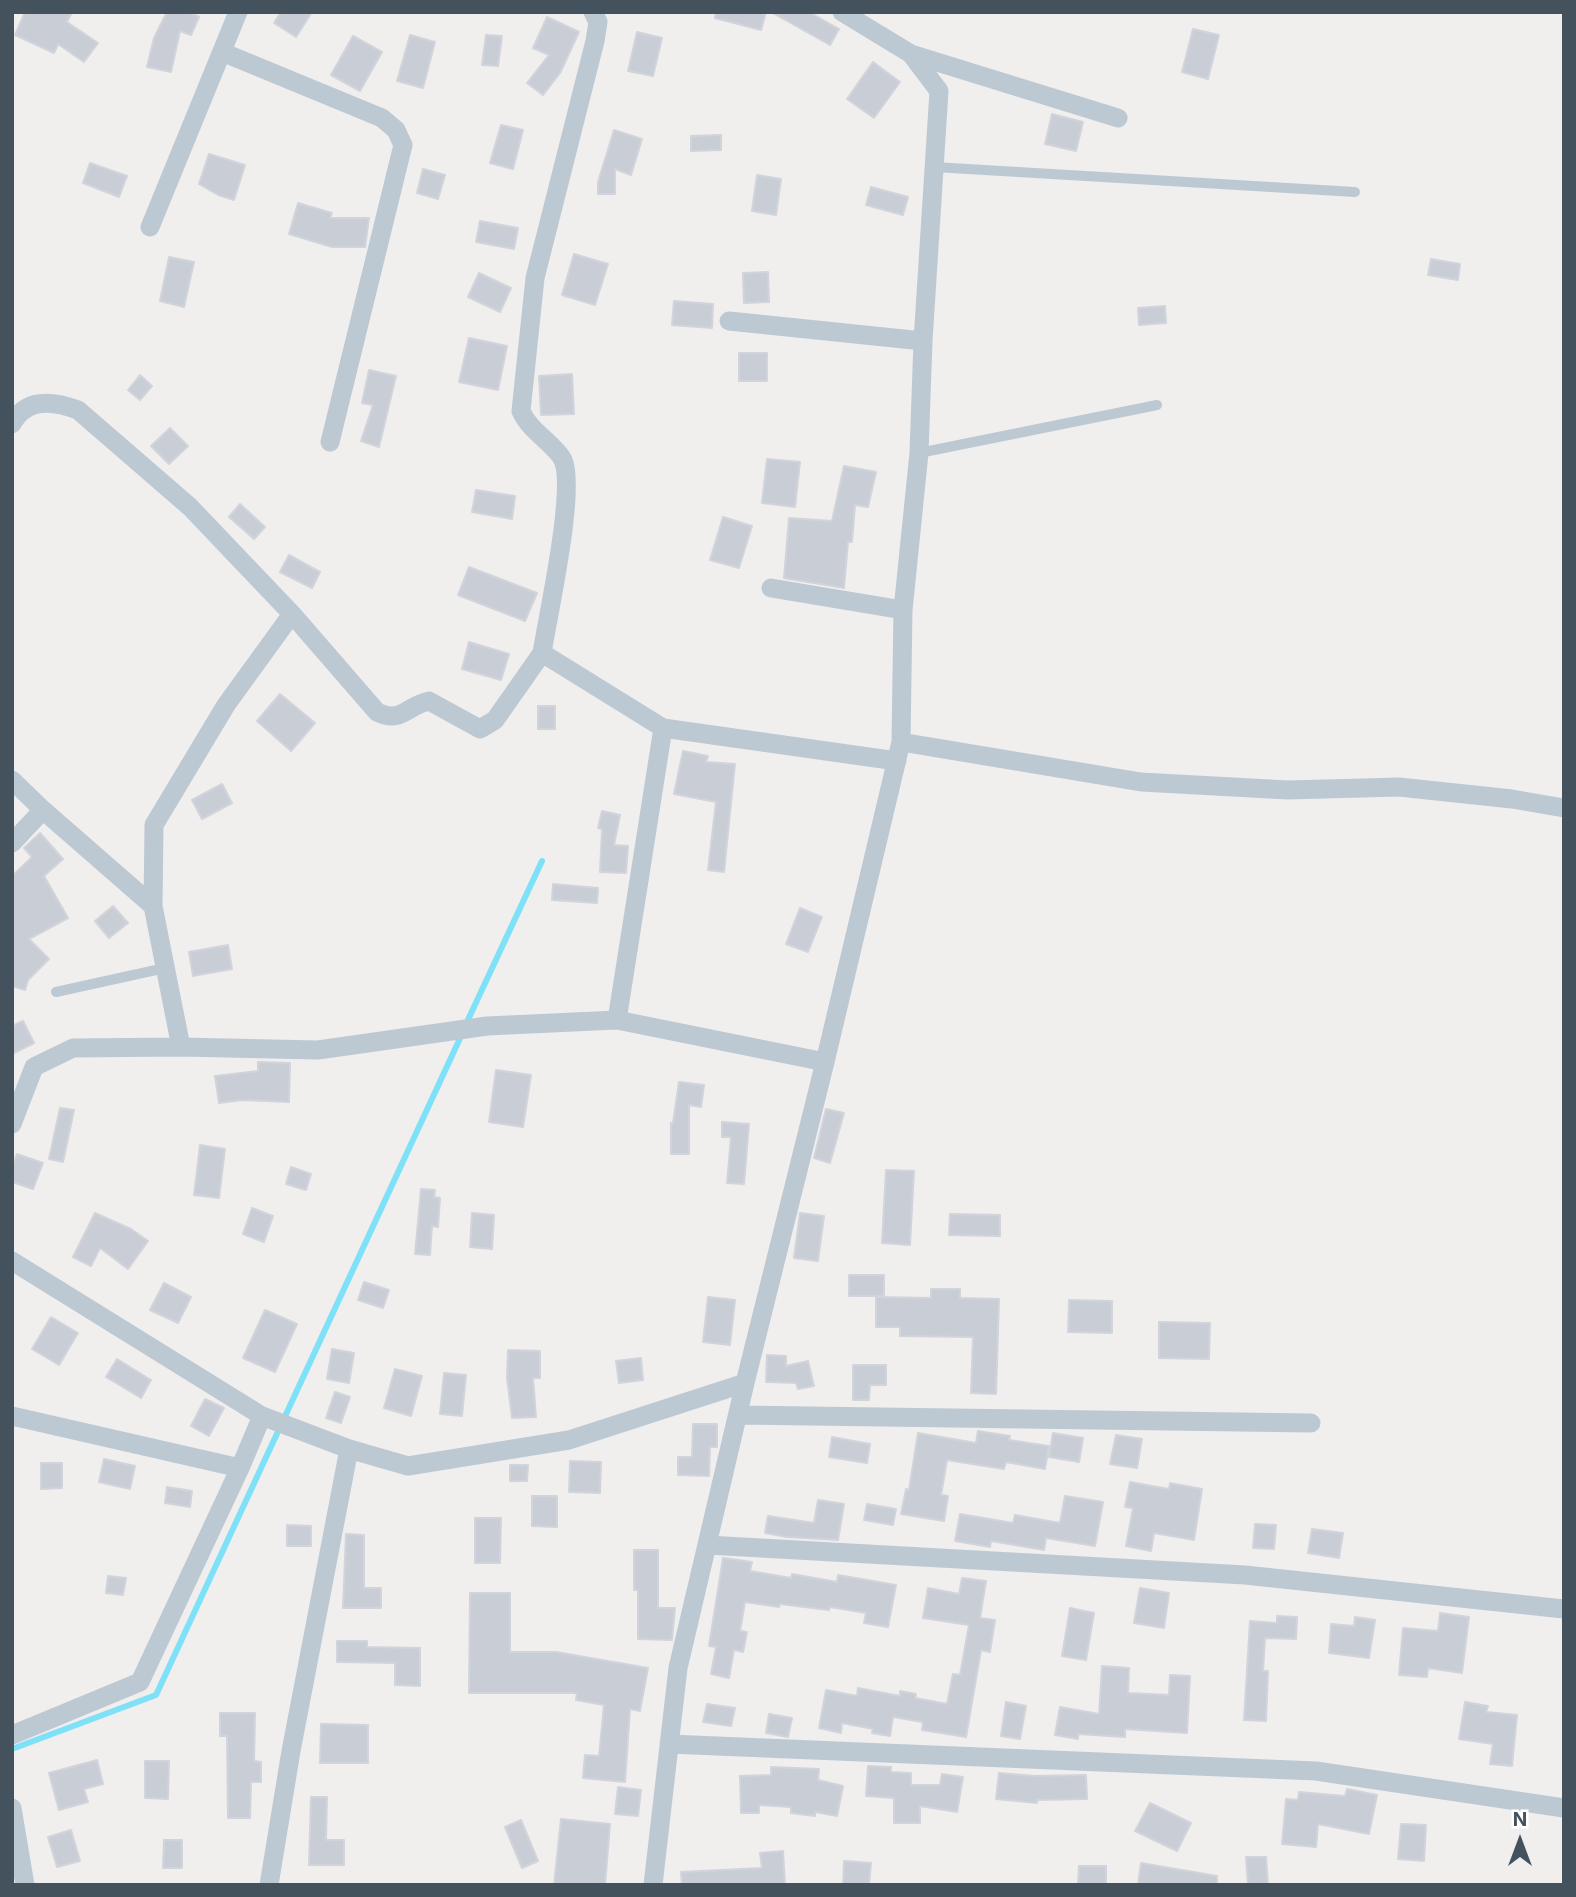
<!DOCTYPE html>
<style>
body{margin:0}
#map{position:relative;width:1576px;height:1897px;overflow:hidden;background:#f1eeee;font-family:Inter,sans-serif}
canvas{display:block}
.frame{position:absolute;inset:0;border:14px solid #44525e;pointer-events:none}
.north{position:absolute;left:1485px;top:1806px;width:70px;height:70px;-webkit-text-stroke:5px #fff;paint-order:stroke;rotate:0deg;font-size:19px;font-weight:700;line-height:28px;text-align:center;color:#44525e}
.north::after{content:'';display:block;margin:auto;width:24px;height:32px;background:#44525e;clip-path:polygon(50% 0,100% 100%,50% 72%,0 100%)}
</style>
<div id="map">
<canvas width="1576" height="1897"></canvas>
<div class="frame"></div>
<div class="north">N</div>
</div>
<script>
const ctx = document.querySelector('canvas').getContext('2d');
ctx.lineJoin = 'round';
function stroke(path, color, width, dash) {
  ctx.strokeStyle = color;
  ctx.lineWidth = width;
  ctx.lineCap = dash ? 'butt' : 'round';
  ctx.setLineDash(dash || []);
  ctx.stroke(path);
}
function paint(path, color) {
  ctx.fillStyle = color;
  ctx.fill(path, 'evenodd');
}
const stream = new Path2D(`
 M466,1024L542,861
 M12,1749L156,1695L462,1034`);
const building = new Path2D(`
 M25,12H72L67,22L98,43L84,62L58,44L54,53L15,35Z
 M167,12H189L199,17L191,35L180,31L171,72L147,67L154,38Z
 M281,12H312L296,37L274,23Z
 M716,12H766L761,30L715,18Z
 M771,12H809L839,29L830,45Z
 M547,17L579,32L560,73L543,95L527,83L549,55L533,48Z
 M1193,29L1219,35L1208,79L1182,72Z
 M637,32L662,38L653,76L628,71Z
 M410,35L435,42L423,88L397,81Z
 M486,35L502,36L498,66L482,65Z
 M353,36L382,52L360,91L331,75Z
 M873,62L900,82L874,118L847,99Z
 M1052,114L1083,122L1076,151L1045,144Z
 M501,125L523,130L513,169L490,163Z
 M614,130L642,139L631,175L615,169V194H598V182Z
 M721,135V150L691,151V136Z
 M209,154L245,165L234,200L218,195L199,184Z
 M90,163L127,176L119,197L83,183Z
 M423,169L445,175L438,199L417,193Z
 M757,175L781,179L776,215L752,211Z
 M871,187L908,197L903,215L866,205Z
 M298,203L332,213L330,218H369L365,247H332L289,234Z
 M480,221L518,228L514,249L476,242Z
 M574,254L608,264L595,305L562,295Z
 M169,257L194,262L184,307L160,301Z
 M1431,259L1460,264L1458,280L1428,275Z
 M768,272L769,302L744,303L743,273Z
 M479,273L511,288L500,312L468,297Z
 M674,301L713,304L712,328L672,325Z
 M1165,306L1166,323L1139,325L1138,308Z
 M469,338L507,346L498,390L459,382Z
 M739,353H767V381H739Z
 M369,370L396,376L379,447L361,441L373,405L362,403Z
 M572,374L574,414L541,415L539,376Z
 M140,375L152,386L140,400L128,390Z
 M170,428L188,446L169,464L151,446Z
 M767,459L800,462L795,507L762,503Z
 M844,466L876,472L868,507L855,505L852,542H848L844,588L784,578L789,518L832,521Z
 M476,490L515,496L512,519L472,512Z
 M240,504L265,527L254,539L229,517Z
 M723,517L752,526L739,568L710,560Z
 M289,555L320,572L312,588L280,572Z
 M469,567L537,593L525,621L458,595Z
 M469,642L509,654L501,680L462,669Z
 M280,694L315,723L291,751L257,721Z
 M538,706H555V729H538Z
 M683,751L708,756L706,762L735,764L724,872L708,870L716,802L674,794Z
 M222,784L232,803L202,819L192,800Z
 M602,811L620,815L614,845L628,846L626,873L600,872L602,829L598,828Z
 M40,833L63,859L44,876L68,918L29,939L49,959L28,980L25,990L12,986V876L32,857L24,848Z
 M553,884L598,888L597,903L552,900Z
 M113,906L128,923L109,938L95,921Z
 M800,908L822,917L808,952L786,944Z
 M228,945L232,969L193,976L189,952Z
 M23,1021L34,1043L12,1054V1026Z
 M258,1062L290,1063L289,1102L242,1100L219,1103L215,1076L258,1071Z
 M496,1070L531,1075L523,1127L489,1122Z
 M679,1082L704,1085L701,1107L689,1105V1154H671V1123H673Z
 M60,1108L74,1110L63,1162L49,1159Z
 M826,1109L844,1113L830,1163L814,1158Z
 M722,1122L749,1124L744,1184L727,1183L731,1137H722Z
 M200,1145L225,1149L219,1198L194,1195Z
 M17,1154L43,1163L33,1189L12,1182V1167Z
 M291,1167L311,1174L306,1190L286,1184Z
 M886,1170L914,1171L910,1245L882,1243Z
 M421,1189L435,1190L434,1197L440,1198L438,1227L432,1226L430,1255L415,1254Z
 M252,1208L273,1216L264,1242L243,1234Z
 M95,1213L131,1229L148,1241L128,1269L100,1248L91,1266L73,1257Z
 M472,1213L494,1215L492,1249L470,1247Z
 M800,1213L824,1216L818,1261L794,1258Z
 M950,1214L1000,1215V1236L949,1235Z
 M849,1275H884V1296H849Z
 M364,1282L389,1290L383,1308L358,1300Z
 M164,1283L191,1297L178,1323L150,1310Z
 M931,1289H960V1298L999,1299L996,1394L971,1393L973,1337L900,1336V1327H876V1297L931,1298Z
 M708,1297L735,1300L730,1345L703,1342Z
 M1069,1300L1112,1301V1333L1068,1332Z
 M265,1310L297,1324L275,1372L243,1358Z
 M51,1317L78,1333L59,1365L32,1349Z
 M1159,1322L1210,1323L1209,1359L1159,1358Z
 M332,1349L354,1353L349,1383L327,1379Z
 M508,1350L540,1351V1378H533L536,1417L512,1418L507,1378Z
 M767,1355L786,1356V1366L808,1361L814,1386L798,1389L796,1383L766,1382Z
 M641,1358L643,1380L619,1383L616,1361Z
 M117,1359L151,1380L141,1398L106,1377Z
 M853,1365H886V1385H870L869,1400H853Z
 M395,1369L422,1376L411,1416L384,1408Z
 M444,1373L466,1375L462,1416L440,1414Z
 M335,1392L350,1397L341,1423L326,1418Z
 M205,1399L224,1408L209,1436L191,1426Z
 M693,1424H717V1447H710L709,1476L678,1475V1457H692Z
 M978,1431L1010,1436L1009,1440L1049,1446L1045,1469L1006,1462L1004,1469L947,1460L941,1495L948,1496L944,1521L901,1514L906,1489L909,1490L918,1433L976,1443Z
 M1053,1433L1083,1438L1079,1462L1049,1457Z
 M1116,1435L1142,1439L1137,1468L1110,1464Z
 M832,1437L870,1444L867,1463L829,1457Z
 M104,1459L135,1466L130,1489L99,1482Z
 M570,1461L601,1462L600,1493L569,1492Z
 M41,1463H62V1488L41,1489Z
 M510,1465H528L527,1481H510Z
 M1130,1482L1169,1489L1170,1483L1202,1489L1194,1540L1154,1533L1151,1551L1126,1546L1133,1508L1125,1507Z
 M167,1487L192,1491L190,1507L165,1503Z
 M532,1496H557V1527L532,1526Z
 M1065,1496L1103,1502L1095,1546L1046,1538L1044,1550L991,1541L990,1547L955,1541L960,1514L1013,1523L1015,1515L1060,1523Z
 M818,1500L844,1504L838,1540L787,1537L765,1533L768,1516L814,1523Z
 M867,1504L896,1509L893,1525L864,1520Z
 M475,1518H501L500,1563H475Z
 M1255,1524L1276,1525L1274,1549L1253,1548Z
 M287,1525L311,1526V1546H287Z
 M1312,1529L1343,1533L1339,1558L1308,1553Z
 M346,1534L364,1535V1588H381V1608H343Z
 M634,1550H658V1608H675L672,1640L638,1639V1590H634Z
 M723,1558L752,1562L750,1571L791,1578L792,1574L837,1582L838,1575L896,1585L888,1627L864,1623L866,1613L830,1607L829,1610L780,1604L779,1607L745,1602L740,1631L747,1632L743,1652L734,1650L729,1678L711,1674L716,1647L709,1646Z
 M108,1576L126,1578L123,1595L106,1593Z
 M962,1578L986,1581L980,1618L995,1620L990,1652L981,1650L966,1737L922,1730L923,1722L893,1717L890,1736L872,1733L873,1729L842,1723L841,1733L819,1728L826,1690L857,1696L858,1688L900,1696V1691L916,1694L915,1698L947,1704L953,1674L960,1675L969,1625L923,1618L928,1588L959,1594Z
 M1140,1588L1169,1593L1164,1628L1134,1623Z
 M470,1593H510V1652H556L648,1668L640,1711L630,1709L625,1782L583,1778L585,1755L599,1756L604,1705L576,1700L577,1693H469Z
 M1070,1608L1094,1613L1086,1660L1062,1656Z
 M1440,1613L1469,1617L1462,1673L1428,1668L1427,1677L1399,1675L1403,1628L1438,1631Z
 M1277,1616L1297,1617L1296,1639L1265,1638L1263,1671H1268L1266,1721L1244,1720L1250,1621L1277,1623Z
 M1355,1617L1375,1620L1369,1658L1329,1653L1331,1624L1354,1626Z
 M337,1641H367V1647L420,1648V1686L395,1685V1663L337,1662Z
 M1102,1666L1129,1668L1128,1693L1169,1695L1170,1675L1190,1676L1187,1733L1125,1729V1737L1078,1734V1739L1055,1735L1060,1707L1099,1714Z
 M1006,1702L1026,1706L1020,1739L1001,1736Z
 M1465,1702L1488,1706L1486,1712L1517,1715L1512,1766L1490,1764L1493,1744L1459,1739Z
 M707,1704L735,1708L731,1726L703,1722Z
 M220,1713H255L254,1761L261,1762V1782H251L250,1818H228L227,1736H220Z
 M769,1714L792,1718L788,1737L766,1733Z
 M321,1724L368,1725V1763H320Z
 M97,1760L103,1784L84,1789L88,1802L59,1810L49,1773Z
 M145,1761H169L168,1799L145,1798Z
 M868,1766L891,1767V1772L911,1773V1785H940L942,1774L963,1777L957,1812L920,1806V1823H894V1798L866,1796Z
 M771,1767L819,1769L818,1780L843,1786L837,1816L815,1812V1816L791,1813V1807L759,1805V1813H741L740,1776L771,1775Z
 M999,1773L1035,1776L1086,1775L1087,1799L1037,1800V1803L996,1799Z
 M618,1787L641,1790L638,1816L615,1814Z
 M1347,1789L1377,1795L1369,1834L1318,1824L1316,1847L1282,1844L1286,1799L1298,1800L1299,1792L1345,1796Z
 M311,1797H327L326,1840H344V1865H309Z
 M1150,1803L1191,1823L1177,1851L1135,1831Z
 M561,1819L610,1824L605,1885H554Z
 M521,1820L538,1861L522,1868L505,1827Z
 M1401,1824L1426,1825L1424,1861L1398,1859Z
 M71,1830L80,1861L57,1867L48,1837Z
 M164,1840H182V1868H163Z
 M783,1851L785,1885H682L681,1872L762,1868L760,1853Z
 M1246,1857H1266L1268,1885H1248Z
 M844,1861L871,1863L869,1885H843Z
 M1141,1863L1217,1876V1885H1138Z
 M1079,1866H1106V1885H1078Z`);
const service = new Path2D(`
 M934,167L1355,192
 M919,453L1157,405
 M56,992L165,968`);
const minor = new Path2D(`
 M593,12L598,22L595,41L535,278L521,411C530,432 555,444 563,460C576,490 548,615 542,653L663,728L897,761
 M222,52L382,118L396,130L403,145L330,442
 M911,54L1118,118
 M150,227L238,12
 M729,321L923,341
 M12,424C26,397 54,401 78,410L190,507L292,614L377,712C401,724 406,706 429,701L480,729L495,720L542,653
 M771,588L903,610
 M292,614L226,705L154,825L153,906L181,1047L318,1050L487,1026L617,1020L825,1062
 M901,742L1141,782L1288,790L1399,787L1512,799L1564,808
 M12,780L43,810
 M12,843L43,810L153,906
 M617,1020L663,728
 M12,1124L34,1067L73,1048L181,1047
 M12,1261L262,1416L349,1449L408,1466L569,1440L745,1383L825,1062L901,742L903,610L919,453L923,341L939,91L911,54L842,12
 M738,1415L1311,1423
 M12,1416L240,1468
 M707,1545L1245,1575L1564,1609
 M12,1735L140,1682L240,1468L262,1416
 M669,1744L1316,1771L1564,1808
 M12,1808L25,1885
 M269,1885L291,1751L349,1449
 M653,1885L678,1668L745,1383`);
stroke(stream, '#7ee1f7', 6);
paint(building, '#c9cdd5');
stroke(building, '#d1d4db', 2);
stroke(service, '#bdc9d2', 10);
stroke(minor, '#bdc9d2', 19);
</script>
